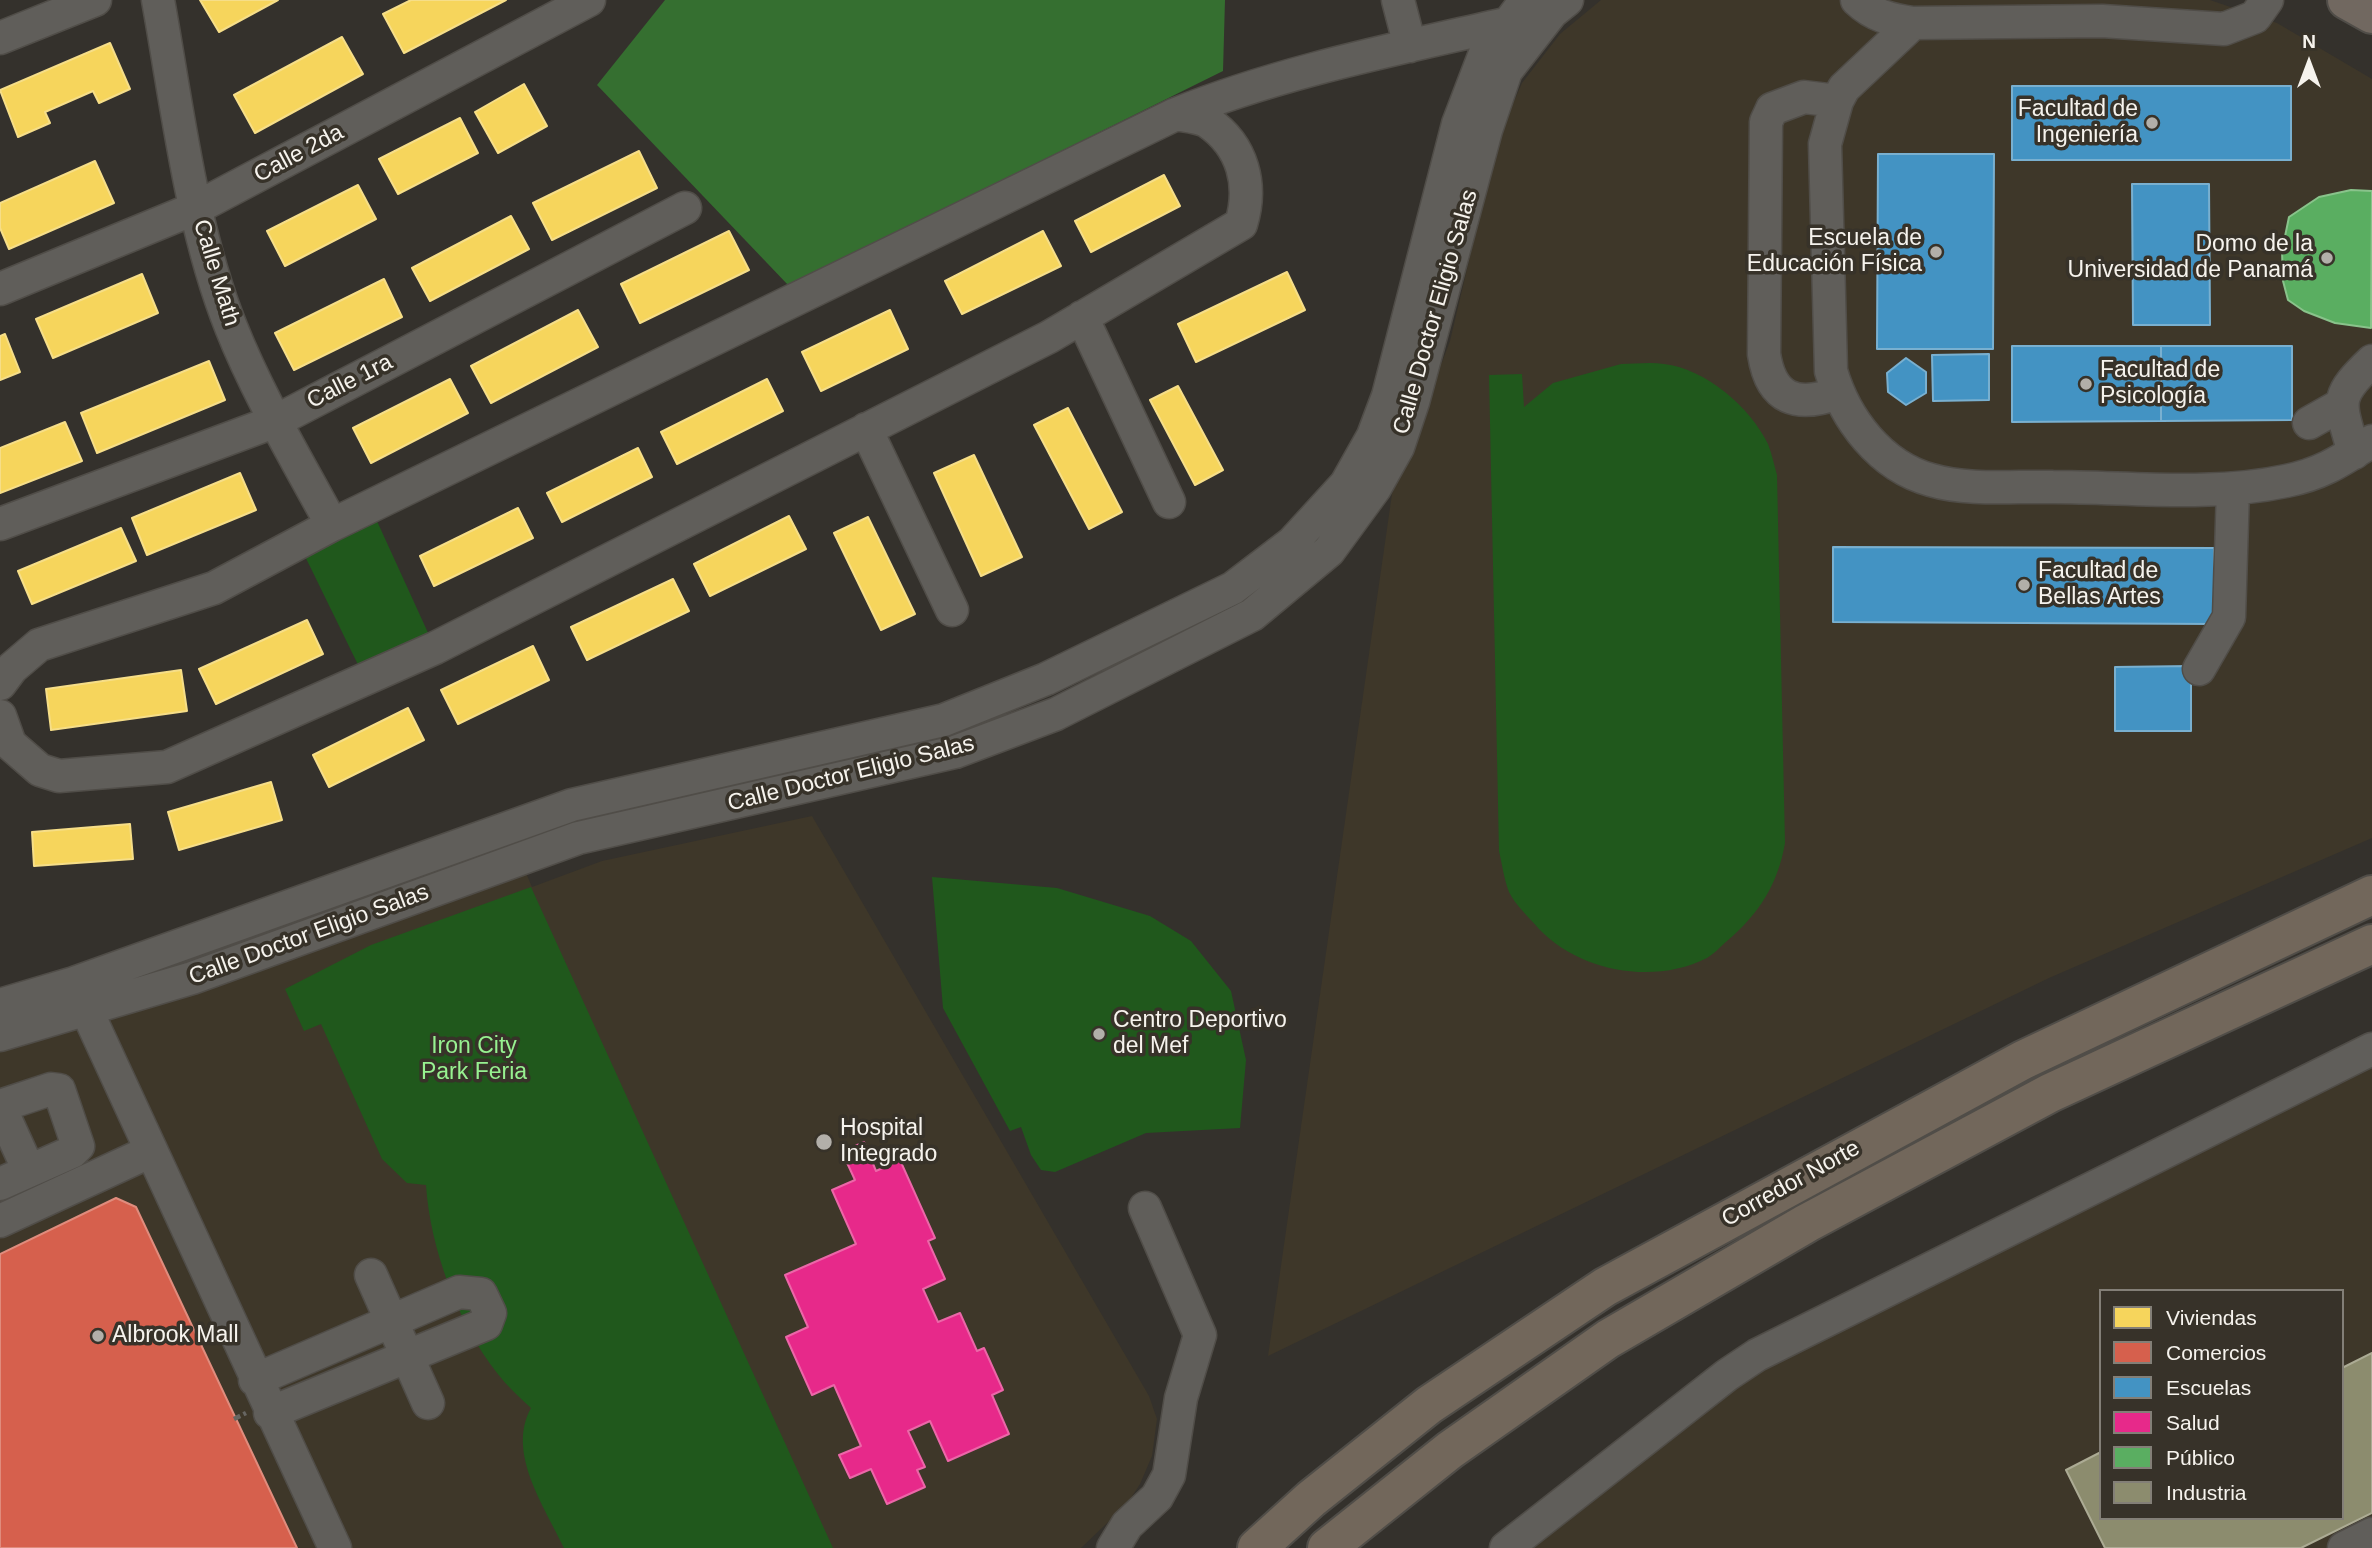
<!DOCTYPE html>
<meta charset="utf-8">
<style>
body{margin:0}
#map{position:relative;width:2372px;height:1548px;overflow:hidden;background:#34312c;font-family:Helvetica,sans-serif}
canvas{display:block}
.legend{position:absolute;left:2099px;top:1289px;width:245px;height:231px;box-sizing:border-box;background:#373229;border:2px solid #837f77;margin:0;padding:9px 12px;list-style:none;font-size:21px;color:#f6f3ed}
.legend li{display:flex;align-items:center;gap:14px;height:35px}
.legend b{width:35px;border:2px solid #837f77}
.north{position:absolute;left:2274px;top:28px;width:70px;height:70px;-webkit-text-stroke:5px #373229;paint-order:stroke;rotate:0deg;font-size:19px;font-weight:700;line-height:28px;text-align:center;color:#f6f3ed}
.north::after{content:'';display:block;margin:auto;width:24px;height:32px;background:#f6f3ed;clip-path:polygon(50% 0,100% 100%,50% 72%,0 100%)}
</style>
<div id="map">
<canvas width="2372" height="1548"></canvas>
<ul class="legend">
<li><b style="height:19px;background:#f6d55c"></b>Viviendas</li>
<li><b style="height:19px;background:#d6604d"></b>Comercios</li>
<li><b style="height:19px;background:#4393c3"></b>Escuelas</li>
<li><b style="height:19px;background:#e7298a"></b>Salud</li>
<li><b style="height:19px;background:#5aae61"></b>Público</li>
<li><b style="height:19px;background:#8c8c6e"></b>Industria</li>
</ul>
<div class="north">N</div>
</div>
<script>
const ctx = document.querySelector('canvas').getContext('2d');
ctx.lineJoin = 'round';
function paint(path, color) {
  ctx.fillStyle = color;
  ctx.fill(path, 'evenodd');
}
function stroke(path, color, width, dash) {
  ctx.strokeStyle = color;
  ctx.lineWidth = width;
  ctx.lineCap = dash ? 'butt' : 'round';
  ctx.setLineDash(dash || []);
  ctx.stroke(path);
}
function label(font, color, halo, rows, align = 'center') {
  ctx.font = font + ' Helvetica,sans-serif';
  ctx.lineWidth = 7;
  ctx.setLineDash([]);
  ctx.textBaseline = 'middle';
  ctx.strokeStyle = halo;
  ctx.fillStyle = color;
  for (const [text, x, y, turn = 0] of rows) {
    ctx.save();
    ctx.translate(x, y);
    ctx.rotate((+turn || 0) * Math.PI / 180);
    ctx.textAlign = isNaN(turn) ? turn : align;
    if (halo) ctx.strokeText(text, 0, 0);
    ctx.fillText(text, 0, 0);
    ctx.restore();
  }
}
const built = new Path2D(`
 M1601,0H2210L2277,23L2372,79V838L2049,978L1268,1356L1392,494L1450,341L1498,138L1522,83L1560,34Z
 M812,816L1149,1396L1157,1419L1152,1456L1140,1484L1127,1504L1081,1548H0V1035L520,859L532,887L602,861Z
 M2372,1038V1548H1488L1667,1406ZM2101,1291H2342V1518H2101Z`);
const green = new Path2D(`
 M1621,364C1635,364 1650,362 1664,364C1706,369 1750,407 1768,444C1772,454 1774,465 1777,475L1785,843C1778,884 1759,914 1727,941C1721,946 1714,954 1707,958C1654,985 1580,972 1539,929C1530,918 1515,905 1509,892C1504,879 1502,864 1499,851L1489,375L1522,374L1524,407L1553,383Z
 M371,508L435,648L365,679L299,544Z
 M932,877L1057,888L1150,916L1191,941L1231,991L1246,1060L1240,1128L1146,1133L1055,1172L1041,1170L1031,1155L1021,1127L1010,1131L943,1008Z
 M531,887L833,1548H564C545,1507 506,1453 531,1408C519,1397 507,1386 497,1373C458,1323 430,1248 426,1185L407,1183L382,1159L321,1024L304,1031L285,989L371,945Z`);
const forest = new Path2D(`
 M665,0H1225L1223,71L789,286L597,85Z`);
const homes = new Path2D(`
 M200,0H278L219,32Z
 M411,0H506L404,53L383,14Z
 M342,37L363,74L255,133L234,95Z
 M110,43L130,89L99,103L93,91L45,112L50,123L18,137L0,90Z
 M524,84L547,126L498,153L475,112Z
 M460,118L478,153L398,194L379,159Z
 M639,151L657,188L552,240L533,203Z
 M95,161L114,203L9,249L0,228V203Z
 M1164,175L1180,206L1091,252L1075,221Z
 M358,185L376,219L285,266L267,231Z
 M511,216L529,249L430,301L412,268Z
 M729,231L749,270L640,323L621,284Z
 M1043,231L1061,266L962,314L945,281Z
 M1287,272L1305,310L1196,362L1178,324Z
 M142,274L158,313L53,358L36,319Z
 M384,279L402,317L294,370L275,333Z
 M578,310L598,347L491,403L471,366Z
 M890,310L908,349L821,391L802,352Z
 M5,334L20,372L0,380V336Z
 M209,361L225,400L97,453L81,413Z
 M450,379L468,413L371,463L353,428Z
 M767,379L783,411L677,464L661,432Z
 M1178,386L1223,470L1195,485L1150,400Z
 M1068,408L1122,512L1089,529L1034,425Z
 M65,422L82,461L0,493V448Z
 M638,448L652,477L562,522L547,493Z
 M974,455L1022,557L981,576L934,473Z
 M240,473L256,510L147,555L132,518Z
 M518,508L533,538L434,586L420,556Z
 M789,516L806,549L710,596L694,564Z
 M868,517L915,614L881,630L834,533Z
 M121,528L136,561L32,604L18,571Z
 M673,579L689,611L587,660L571,627Z
 M307,620L323,654L216,704L199,669Z
 M533,646L549,680L458,724L441,690Z
 M181,670L187,711L51,730L46,689Z
 M408,708L424,740L329,787L313,755Z
 M271,782L282,820L179,850L168,812Z
 M130,824L133,859L34,866L32,832Z`);
const shops = new Path2D(`
 M116,1198L136,1207L297,1548H0V1254Z`);
const schools = new Path2D(`
 M2012,86H2291V160H2012Z
 M1878,154H1994L1993,349H1877Z
 M2132,184H2209L2210,325H2133Z
 M2012,346H2161V421L2012,422Z
 M2161,346H2292V420L2161,421Z
 M1989,354V400L1933,401L1932,355Z
 M1906,358L1926,372V393L1906,405L1888,392L1887,373Z
 M1833,547L2214,548V624L1833,622Z
 M2191,666V731H2115V667Z`);
const health = new Path2D(`
 M864,1142L876,1171L900,1160L935,1238L928,1241L945,1279L923,1289L938,1322L960,1313L977,1351L984,1348L1003,1390L992,1395L1009,1434L948,1461L930,1421L908,1431L925,1467L917,1470L925,1487L887,1504L871,1469L850,1478L839,1455L861,1446L834,1385L812,1395L786,1337L808,1327L785,1275L856,1244L832,1190L855,1180L842,1152Z`);
const public = new Path2D(`
 M2351,190L2372,191L2371,328L2335,323L2304,311L2288,300L2283,281L2282,251L2289,217L2319,197Z`);
const industry = new Path2D(`
 M2372,1353V1513L2301,1548H2105L2066,1470L2101,1452V1518H2342V1368Z`);
const path = new Path2D(`
 M234,1419L246,1413`);
const minor = new Path2D(`
 M158,0C177,105 191,227 231,327C258,395 297,460 332,525
 M1398,0L1410,46
 M1857,0C1874,16 1891,20 1913,23L2102,21L2224,29L2255,17L2267,0
 M1913,23L1844,88L1837,101L1825,144L1831,371C1845,419 1880,466 1931,480C1968,491 2014,486 2053,487C2129,487 2211,497 2286,481C2322,474 2342,460 2372,441
 M0,38L95,0
 M1837,101L1804,97L1772,109L1766,122L1764,354C1771,400 1797,408 1838,393
 M0,289L196,208L589,0
 M1082,317L1169,502
 M2309,423L2341,405
 M866,429L952,610
 M2354,453C2340,402 2332,399 2372,361
 M0,524L276,421L685,208
 M2199,669L2229,617L2233,489
 M0,684L12,668L39,645L214,588L332,525L1176,114C1283,71 1397,49 1509,23
 M0,716L10,744L40,770L59,776L167,767L435,648L1049,337L1241,224C1253,185 1243,146 1208,122C1200,117 1186,116 1176,114
 M79,994L335,1548
 M0,1005L74,983L572,805L944,720L1046,679L1233,588L1292,543L1346,484L1373,436L1388,396L1458,124L1484,56L1526,0
 M0,1035L192,978L578,838L955,752L1056,714L1252,615L1329,551L1375,488L1398,447L1413,402L1486,130L1506,71L1552,12L1567,0
 M0,1106L51,1089L59,1090L78,1146L72,1152L0,1184
 M0,1107L29,1171
 M0,1221L149,1152
 M371,1275L428,1403
 M255,1380L459,1292L481,1294L490,1313L486,1324L270,1413
 M1113,1548L1127,1525L1157,1497L1169,1475L1181,1398L1200,1335L1145,1208
 M1506,1548L1727,1375L1757,1355L2372,1049
 M2344,1548L2372,1534`);
const major = new Path2D(`
 M2347,0L2372,14`);
const highway = new Path2D(`
 M1257,1548L1311,1499L1429,1405L1605,1287L2023,1060L2372,895
 M1327,1548L1450,1450L1608,1339L1807,1223L2050,1093L2372,944`);
const markers = [
 [2152,123,7,"#b2afa9"],
 [1936,252,7,"#b2afa9"],
 [2327,258,7,"#b2afa9"],
 [2086,384,7,"#b2afa9"],
 [2024,585,7,"#b2afa9"],
 [1099,1034,7,"#b2afa9"],
 [824,1142,9,"#b2afa9"],
 [98,1336,7,"#b2afa9"]
];
const poiNames = [
 ["Facultad de",2138,110,"right"],
 ["Ingeniería",2138,136,"right"],
 ["Escuela de",1922,239,"right"],
 ["Educación Física",1922,265,"right"],
 ["Domo de la",2313,245,"right"],
 ["Universidad de Panamá",2313,271,"right"],
 ["Facultad de",2100,371],
 ["Psicología",2100,397],
 ["Facultad de",2038,572],
 ["Bellas Artes",2038,598],
 ["Centro Deportivo",1113,1021],
 ["del Mef",1113,1047],
 ["Hospital",840,1129],
 ["Integrado",840,1155],
 ["Albrook Mall",112,1336]
];
const streetNames = [
 ["Calle 2da",299,154,-28],
 ["Calle Math",216,273,73],
 ["Calle Doctor Eligio Salas",1436,312,-74],
 ["Calle 1ra",350,382,-27],
 ["Calle Doctor Eligio Salas",851,774,-14],
 ["Calle Doctor Eligio Salas",309,935,-20],
 ["Corredor Norte",1791,1184,-29]
];
const parkNames = [
 ["Iron City",474,1047],
 ["Park Feria",474,1073]
];
paint(built, '#3e3729');
paint(green, '#20581c');
paint(forest, '#356f30');
paint(homes, '#f6d55c');
stroke(homes, '#f6de88', 2);
paint(shops, '#d6604d');
stroke(shops, '#e08c7d', 2);
paint(schools, '#4393c3');
stroke(schools, '#79b0d0', 2);
paint(health, '#e7298a');
stroke(health, '#ec66a8', 2);
paint(public, '#5aae61');
stroke(public, '#89c38b', 2);
paint(industry, '#8c8c6e');
stroke(industry, '#acab94', 2);
stroke(minor, '#504d48', 35);
stroke(major, '#504d48', 42);
stroke(highway, '#504d48', 42);
stroke(path, '#676662', 4.5, [7, 3.5]);
stroke(minor, '#605e5a', 32);
stroke(major, '#716860', 38);
stroke(highway, '#72675b', 38);
for (const [x, y, r, color] of markers) {
  const dot = new Path2D();
  dot.arc(x, y, r, 0, 2 * Math.PI);
  ctx.fillStyle = color;
  ctx.fill(dot);
  stroke(dot, '#373229', 2.5);
}
label('23px', '#f6f3ed', '#373229', poiNames, 'left');
label('23px', '#f6f3ed', '#373229', streetNames);
label('23px', '#97f190', '#373229', parkNames);
</script>
